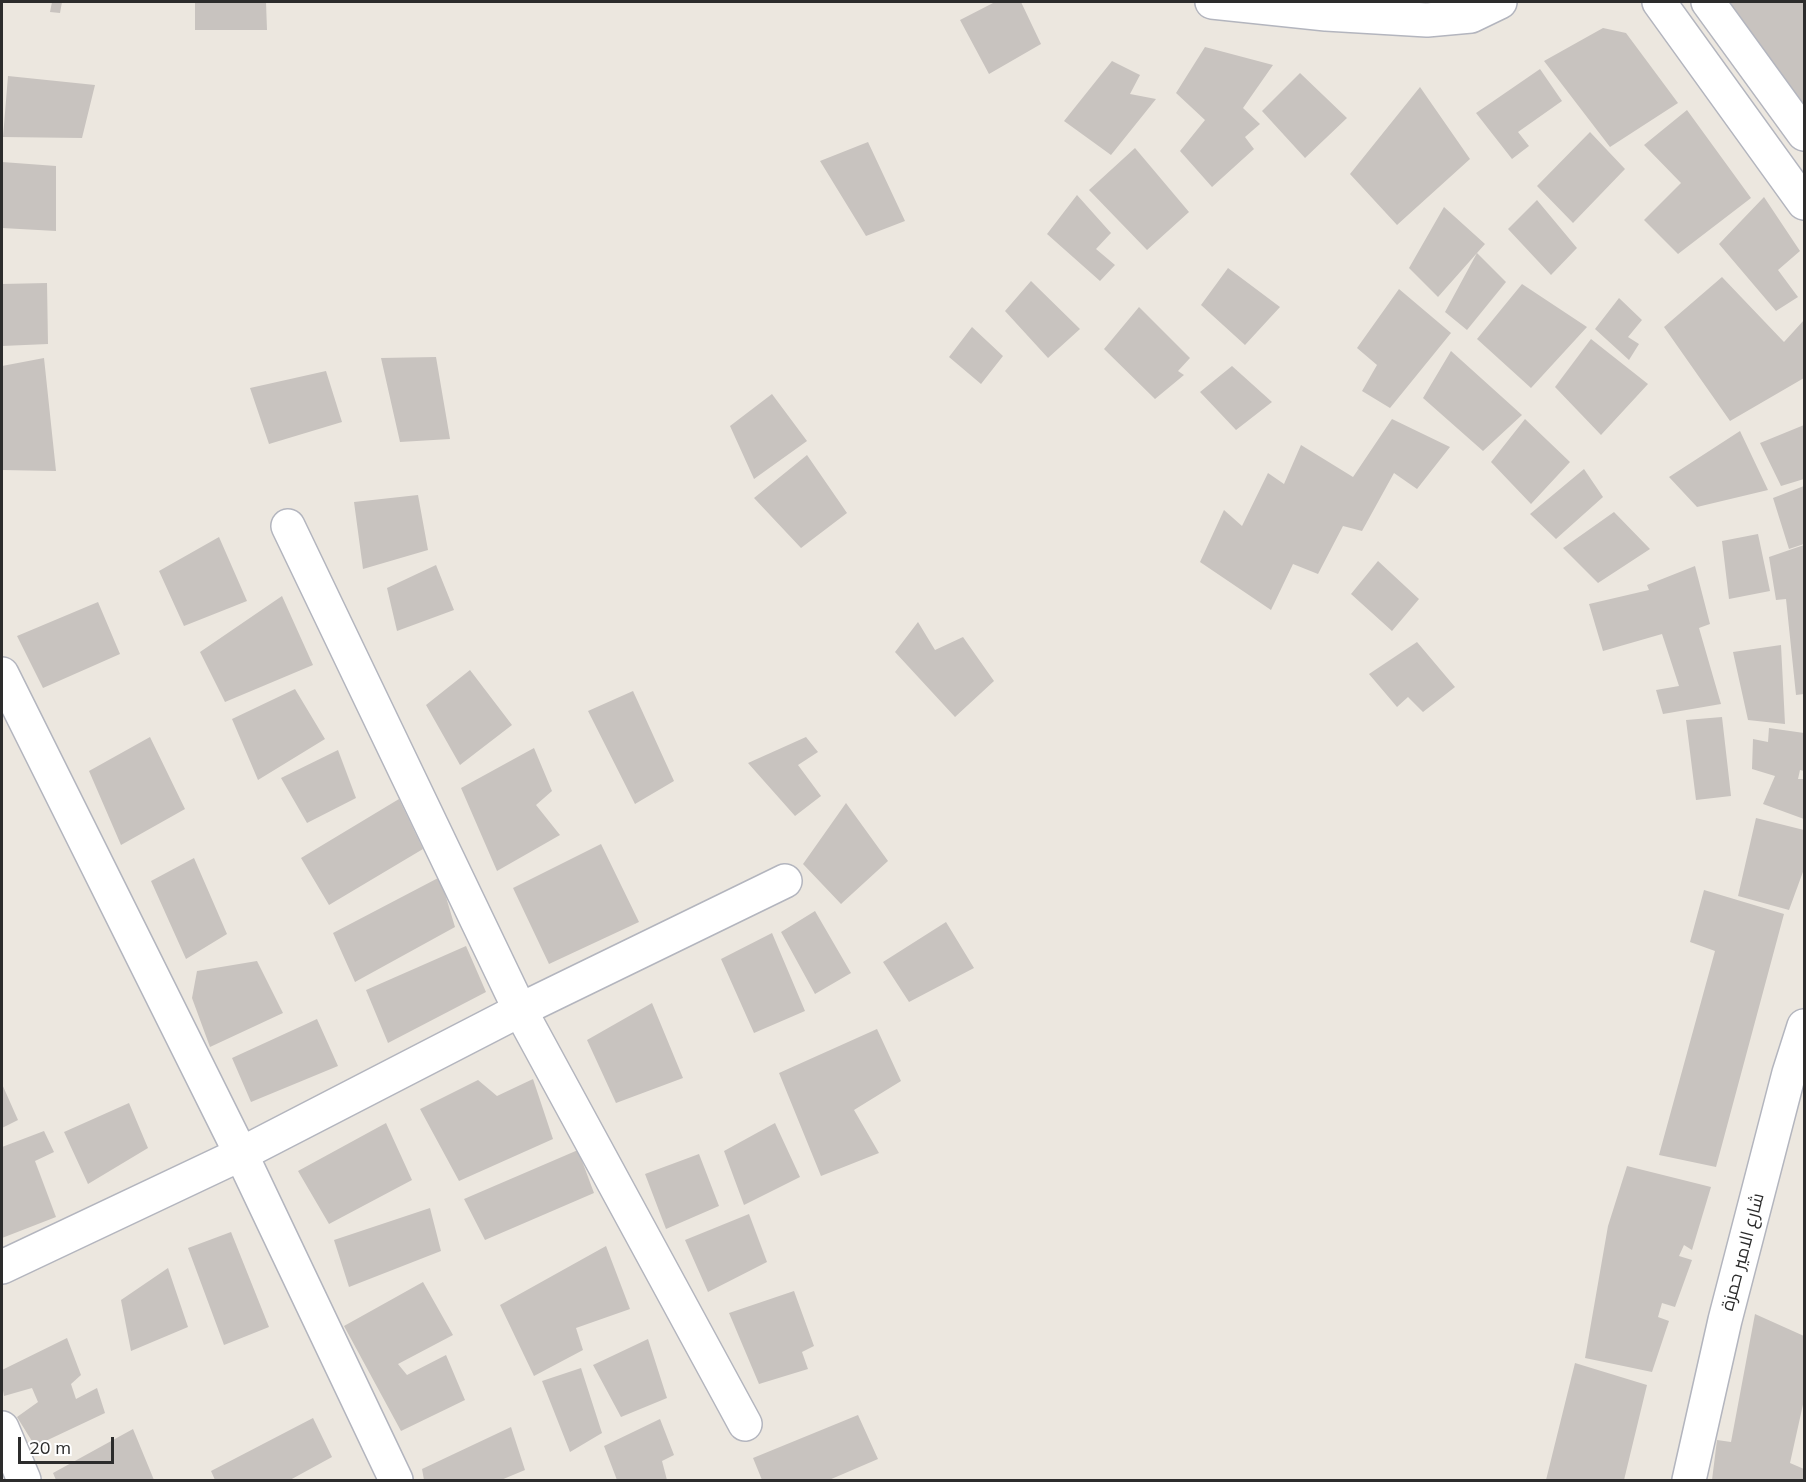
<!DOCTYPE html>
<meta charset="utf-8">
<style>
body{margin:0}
#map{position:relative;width:1806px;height:1482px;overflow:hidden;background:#ece7df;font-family:Mulish,sans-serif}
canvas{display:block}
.frame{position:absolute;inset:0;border:3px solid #2c2c2c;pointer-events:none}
.scale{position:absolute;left:18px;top:1437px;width:96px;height:27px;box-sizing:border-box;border:3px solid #2c2c2c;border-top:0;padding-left:8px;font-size:18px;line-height:21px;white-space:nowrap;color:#2c2c2c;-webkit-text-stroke:4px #fff;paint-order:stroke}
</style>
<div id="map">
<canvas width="1806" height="1482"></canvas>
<div class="frame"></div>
<div class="scale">20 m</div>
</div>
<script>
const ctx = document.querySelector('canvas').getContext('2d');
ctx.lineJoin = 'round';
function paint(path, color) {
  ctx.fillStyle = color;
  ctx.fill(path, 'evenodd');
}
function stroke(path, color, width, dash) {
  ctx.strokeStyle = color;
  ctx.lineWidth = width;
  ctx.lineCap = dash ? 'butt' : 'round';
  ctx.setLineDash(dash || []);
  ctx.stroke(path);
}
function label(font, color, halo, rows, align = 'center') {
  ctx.font = font + ' Mulish,Cairo,sans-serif';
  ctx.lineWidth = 4.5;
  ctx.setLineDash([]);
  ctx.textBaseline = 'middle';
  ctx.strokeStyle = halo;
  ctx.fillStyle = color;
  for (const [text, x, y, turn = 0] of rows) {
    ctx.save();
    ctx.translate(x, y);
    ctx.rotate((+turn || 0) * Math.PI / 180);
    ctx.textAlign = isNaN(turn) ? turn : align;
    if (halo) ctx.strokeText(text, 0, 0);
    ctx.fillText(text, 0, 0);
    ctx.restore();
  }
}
const building = new Path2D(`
 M52,2H62L60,13L50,12Z
 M195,2H266L267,30H195Z
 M995,2H1021L1041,44L989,74L960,20Z
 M1726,2H1804V122Z
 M1603,28L1626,33L1678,103L1610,147L1544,61Z
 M1205,47L1273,65L1243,108L1260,124L1245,137L1254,149L1212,187L1180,151L1205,120L1176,93Z
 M1112,61L1140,75L1130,94L1156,99L1111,155L1064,121Z
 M1540,69L1562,101L1518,132L1529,146L1512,159L1476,113Z
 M1300,73L1347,118L1305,158L1262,111Z
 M8,76L95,85L82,138L3,137Z
 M1420,87L1470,159L1397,225L1350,174Z
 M1687,110L1751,198L1678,254L1644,220L1681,183L1644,145Z
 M1590,132L1625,169L1573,223L1537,186Z
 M868,142L905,221L866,236L820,161Z
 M1135,148L1189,212L1147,250L1089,190Z
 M2,162L56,166V231L2,228Z
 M1077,195L1111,233L1096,249L1115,265L1100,281L1047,234Z
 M1764,197L1800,251L1778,270L1798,297L1776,311L1719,244Z
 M1537,200L1577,248L1551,275L1508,229Z
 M1444,207L1485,244L1477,253L1506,282L1467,330L1445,312L1477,253L1438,297L1409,268Z
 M1228,268L1280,307L1245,345L1201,305Z
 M1722,277L1784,342L1804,320V378L1730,421L1664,327Z
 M1031,281L1080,329L1048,358L1005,311Z
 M47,283L48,344L2,346V284Z
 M1522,284L1587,327L1531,388L1477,339Z
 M1399,289L1451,333L1390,408L1362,391L1377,365L1357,348Z
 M1619,298L1642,320L1628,337L1639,344L1629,360L1595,329Z
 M1139,307L1190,358L1178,371L1184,375L1155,399L1104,349Z
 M972,327L1003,356L981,384L949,357Z
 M1591,339L1648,384L1601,435L1555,387Z
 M1451,351L1522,415L1483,451L1423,398Z
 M436,357L450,439L400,442L381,358Z
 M44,358L56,471L2,470V366Z
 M1232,366L1272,402L1236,430L1200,392Z
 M326,371L342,422L269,444L250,388Z
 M772,394L807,441L754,479L730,426Z
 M1392,419L1450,447L1417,489L1394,473L1362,531L1343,526L1318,574L1293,564L1271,610L1200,562L1224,510L1242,526L1268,473L1284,484L1301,445L1353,477Z
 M1525,419L1570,462L1531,504L1491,462Z
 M1804,425V479L1781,486L1760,443Z
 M1740,431L1768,490L1697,507L1669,477Z
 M807,455L847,513L801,548L754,498Z
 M1584,469L1603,497L1556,539L1530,514Z
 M1804,486V544L1789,549L1773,498Z
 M418,495L428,550L363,569L354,502Z
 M1614,512L1650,549L1598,583L1563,548Z
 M1758,534L1770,591L1729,599L1722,541Z
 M219,537L247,601L184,626L159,571Z
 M1804,545V694L1796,695L1786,599L1776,600L1769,557Z
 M1378,561L1419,599L1392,631L1351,594Z
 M436,565L454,610L397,631L387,588Z
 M1695,566L1710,624L1699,628L1721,704L1663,714L1656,690L1679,686L1662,634L1603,651L1589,604L1649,590L1647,585Z
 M282,596L313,665L225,702L200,652Z
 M98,602L120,654L43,688L17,636Z
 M918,622L935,650L963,637L994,681L955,717L895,652Z
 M1417,642L1455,687L1423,712L1408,697L1397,707L1369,674Z
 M1781,645L1785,724L1748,720L1733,652Z
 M470,670L512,725L460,765L426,705Z
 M295,689L325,739L258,780L232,719Z
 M633,691L674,781L635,804L588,711Z
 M1722,717L1731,796L1696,800L1686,720Z
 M1769,728L1804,733V771L1800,770L1798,779H1804V819L1763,804L1775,776L1752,769L1753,739L1768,742Z
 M150,737L185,809L121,845L89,771Z
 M806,737L818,752L798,765L821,796L795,816L748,763Z
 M534,748L552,791L536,805L560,835L497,871L461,788Z
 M338,750L356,798L307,823L281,778Z
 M399,799L423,849L329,905L301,858Z
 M846,803L888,861L841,904L803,864Z
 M1756,818L1804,830V869L1789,910L1738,896Z
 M601,844L639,922L549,964L513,888Z
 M194,858L227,934L186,959L151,881Z
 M440,877L455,927L355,982L333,933Z
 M1704,890L1784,914L1716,1167L1659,1155L1715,951L1690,942Z
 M815,911L851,973L815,994L781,932Z
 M946,922L974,968L909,1002L883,962Z
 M772,933L805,1011L754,1033L721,959Z
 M466,946L486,992L388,1043L366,990Z
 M257,961L283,1013L210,1047L192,998L197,971Z
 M652,1003L683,1078L616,1103L587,1040Z
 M317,1019L338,1066L251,1102L232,1058Z
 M877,1029L901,1081L854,1110L879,1153L821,1176L779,1073Z
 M533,1079L553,1139L459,1181L420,1109L478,1080L497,1096Z
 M2,1084L18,1120L2,1128Z
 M129,1103L148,1148L88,1184L64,1132Z
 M386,1123L412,1180L329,1224L298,1171Z
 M775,1123L800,1177L744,1205L724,1151Z
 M44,1131L54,1152L35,1161L56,1217L2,1238V1147Z
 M578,1150L594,1193L485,1240L464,1199Z
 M699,1154L719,1206L666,1229L645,1174Z
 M1627,1166L1711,1187L1692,1250L1684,1245L1679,1256L1692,1260L1675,1307L1662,1303L1658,1317L1669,1321L1652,1372L1585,1358L1608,1226Z
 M430,1208L441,1251L349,1287L334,1240Z
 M749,1214L767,1262L708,1292L685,1240Z
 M231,1232L269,1327L224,1345L188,1248Z
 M606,1246L630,1309L576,1328L583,1350L534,1376L500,1305Z
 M168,1268L188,1327L131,1351L121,1300Z
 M423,1282L453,1335L398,1364L407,1375L446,1355L465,1400L401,1431L344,1326Z
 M794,1291L814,1346L802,1352L808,1369L759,1384L729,1313Z
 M1755,1314L1804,1336V1400L1790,1463L1804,1469V1480H1712L1717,1440L1731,1442Z
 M67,1338L81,1375L71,1384L76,1399L97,1388L105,1413L35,1446L17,1417L38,1402L32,1388L4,1396L2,1385V1370Z
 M648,1339L667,1398L621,1417L593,1365Z
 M1575,1363L1647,1385L1624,1480H1546Z
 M581,1368L602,1433L570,1452L542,1381Z
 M858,1415L878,1459L829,1480H762L753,1458Z
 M313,1418L332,1457L290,1480H215L211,1471Z
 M660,1419L674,1455L662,1461L667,1480H617L604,1446Z
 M511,1427L525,1470L501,1480H424L422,1469Z
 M133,1429L154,1480H56L53,1473Z`);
const minor = new Path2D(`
 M1212,2L1326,14L1427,20L1471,16L1500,2
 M288,526L520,1010L745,1424
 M2,674L241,1154L396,1480
 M2,1267L241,1154L520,1010L785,881
 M2,1428L24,1480`);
const secondary = new Path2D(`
 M1659,2L1804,203
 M1708,2L1804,134
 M1689,1480L1725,1320L1789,1073L1804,1026`);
const streetNames = [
 ["شارع الامير حمزة",1743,1252,-75]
];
paint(building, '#c8c3bf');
stroke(minor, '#b3b5be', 36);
stroke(secondary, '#b3b5be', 36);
stroke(minor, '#fff', 33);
stroke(secondary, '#fff', 33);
label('18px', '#2c2c2c', '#fff', streetNames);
</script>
